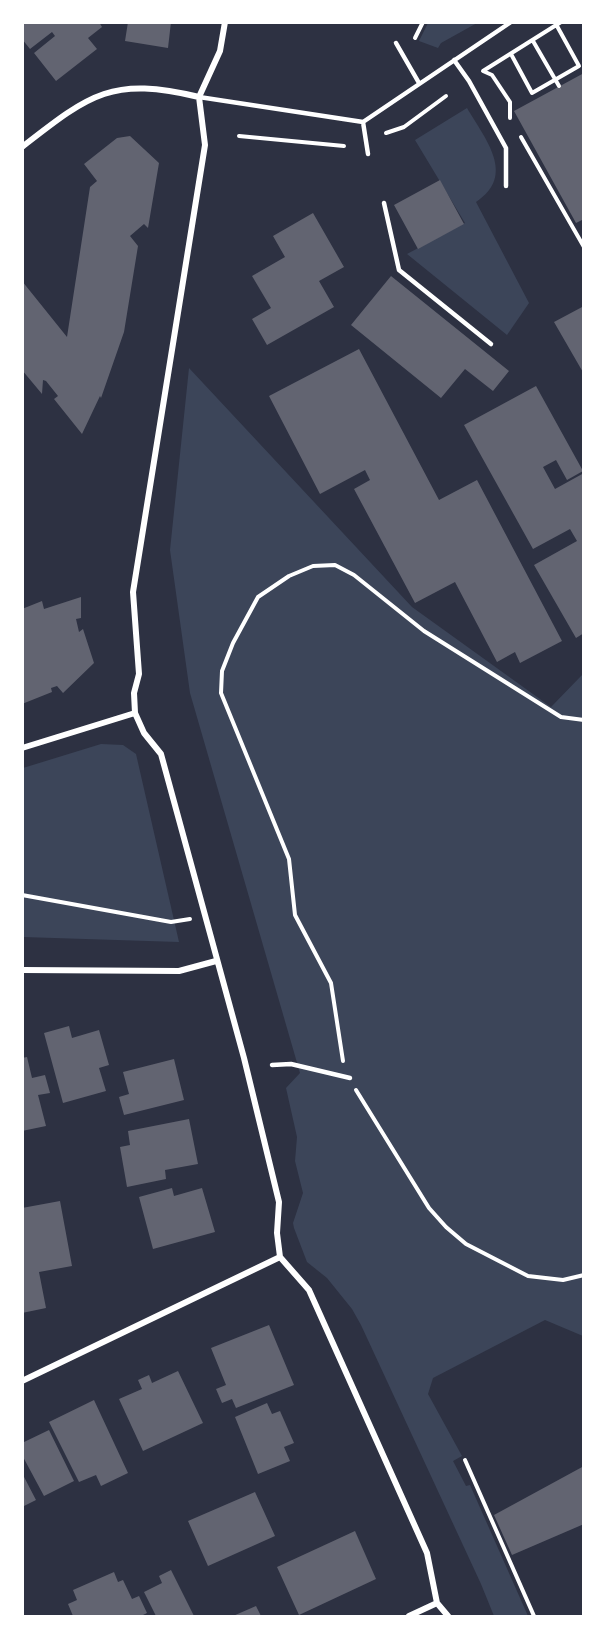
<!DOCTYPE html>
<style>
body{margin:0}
#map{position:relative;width:606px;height:1639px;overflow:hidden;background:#2d3142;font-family:Jost,sans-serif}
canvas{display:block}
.frame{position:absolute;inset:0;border:24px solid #fff;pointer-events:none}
</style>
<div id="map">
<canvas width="606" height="1639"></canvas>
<div class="frame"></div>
</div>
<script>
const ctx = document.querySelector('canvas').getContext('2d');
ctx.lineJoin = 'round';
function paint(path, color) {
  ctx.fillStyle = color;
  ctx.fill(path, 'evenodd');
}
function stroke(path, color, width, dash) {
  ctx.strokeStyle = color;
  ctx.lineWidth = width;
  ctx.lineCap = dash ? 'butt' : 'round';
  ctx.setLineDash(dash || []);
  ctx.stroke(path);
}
const green = new Path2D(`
 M428,23V22L477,23L441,43L438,48L419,41Z
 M467,108C485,139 517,175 476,202L529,303L507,335L407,254L465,223L415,140Z
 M189,368L412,607L551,707L583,674V1336L545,1320L433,1378L428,1394L462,1456L453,1461L466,1486L470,1485L528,1616H494L481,1584L361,1325L352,1309L327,1278L307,1262L294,1228L293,1223L303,1193L295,1161L297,1137L286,1088L300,1073L190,693L170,550Z
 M101,744L123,745L136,754L179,942L23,937V768Z`);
const building = new Path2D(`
 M22,22H99L102,27L88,38L97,49L56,81L34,53L55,36L52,32L30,49L22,39Z
 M128,22H171L168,48L125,41Z
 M584,73V219L576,223L514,111Z
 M130,136L159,163L148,228L144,224L130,236L138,246L124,332L101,398L100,396L82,434L54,399L58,396L46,381L43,380L42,394L22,370V281L67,337L90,187L97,181L84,164L117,138Z
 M440,180L464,224L418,249L394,205Z
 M313,213L344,267L319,281L334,307L267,345L252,319L271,308L252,276L285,257L273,236Z
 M391,276L509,371L493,391L465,369L441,398L351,325Z
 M584,306V374L554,322Z
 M359,349L439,500L477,480L562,641L520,663L515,652L497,662L455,582L415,603L354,489L370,480L365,470L320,494L269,396Z
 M536,386L583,471L567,480L556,460L543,467L555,489L584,473V633L576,638L534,565L577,541L570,529L533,549L464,425Z
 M81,597V618L76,619L79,632L83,629L94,663L63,693L57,686L51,688L52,692L22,704V609L42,601L44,609Z
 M69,1026L72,1038L99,1030L109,1065L99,1068L106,1091L63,1103L44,1033Z
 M27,1057L32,1078L45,1075L50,1093L38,1095L46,1126L22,1131V1058Z
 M174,1059L184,1100L124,1115L119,1097L129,1094L123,1072Z
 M189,1119L198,1164L165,1170L166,1179L127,1187L120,1147L130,1145L128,1131Z
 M172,1188L174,1196L202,1188L215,1232L153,1249L139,1197Z
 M60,1201L72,1266L39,1272L46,1308L22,1313V1208Z
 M269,1325L294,1385L236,1408L232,1399L222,1403L216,1389L226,1385L211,1348Z
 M178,1371L203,1423L143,1451L119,1399L142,1389L138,1380L149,1375L152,1383Z
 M94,1400L128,1473L101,1486L96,1475L79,1482L49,1422Z
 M267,1403L272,1414L280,1411L294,1443L284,1447L290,1461L258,1474L235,1417Z
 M49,1430L74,1481L44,1496L22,1455V1443Z
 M584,1466V1524L512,1555L494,1515Z
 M22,1473L36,1500L22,1507Z
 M255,1492L275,1536L208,1566L188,1521Z
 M355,1531L376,1579L299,1615L277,1567Z
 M171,1570L194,1616H156L144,1592L162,1583L159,1576Z
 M114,1572L118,1582L123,1580L132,1599L139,1596L147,1613L141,1616H73L68,1604L77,1600L73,1590Z
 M256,1606L261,1616H233Z`);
const path = new Path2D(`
 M415,38L423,22
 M533,41L559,86
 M511,54L532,93L579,66L557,26
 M510,118V102L492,75L483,71L561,22
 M386,133L404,127L446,96
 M239,136L344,146
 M521,137L584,247
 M22,895L171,922L190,919
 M343,1061L331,983L295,915L289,859L221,693L222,671L233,643L258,597L289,576L313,566L335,565L354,575L424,631L561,717L584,720
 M356,1090L429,1208L446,1227L466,1244L528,1276L563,1280L584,1275
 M465,1460L534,1616`);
const service = new Path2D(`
 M396,43L419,83
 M454,60L469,81L506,148V186
 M199,97L363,122L511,22
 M363,122L368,154
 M384,203L399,270L491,344
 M272,1065L291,1064L350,1078`);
const minor = new Path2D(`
 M225,22L220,51L199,97L205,145L133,592L139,674L134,693L135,713L144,733L161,754L244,1058L279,1202L277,1233L280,1257L309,1290L427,1553L437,1603L448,1616
 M22,147C90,94 112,76 199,97
 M22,748L135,713
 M22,970L179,971L216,961
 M22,1381L280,1257
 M409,1616L437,1603`);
paint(green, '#3c4559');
paint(building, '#626471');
stroke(path, '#fff', 4);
stroke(service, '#fff', 4.5);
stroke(minor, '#fff', 6);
</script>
